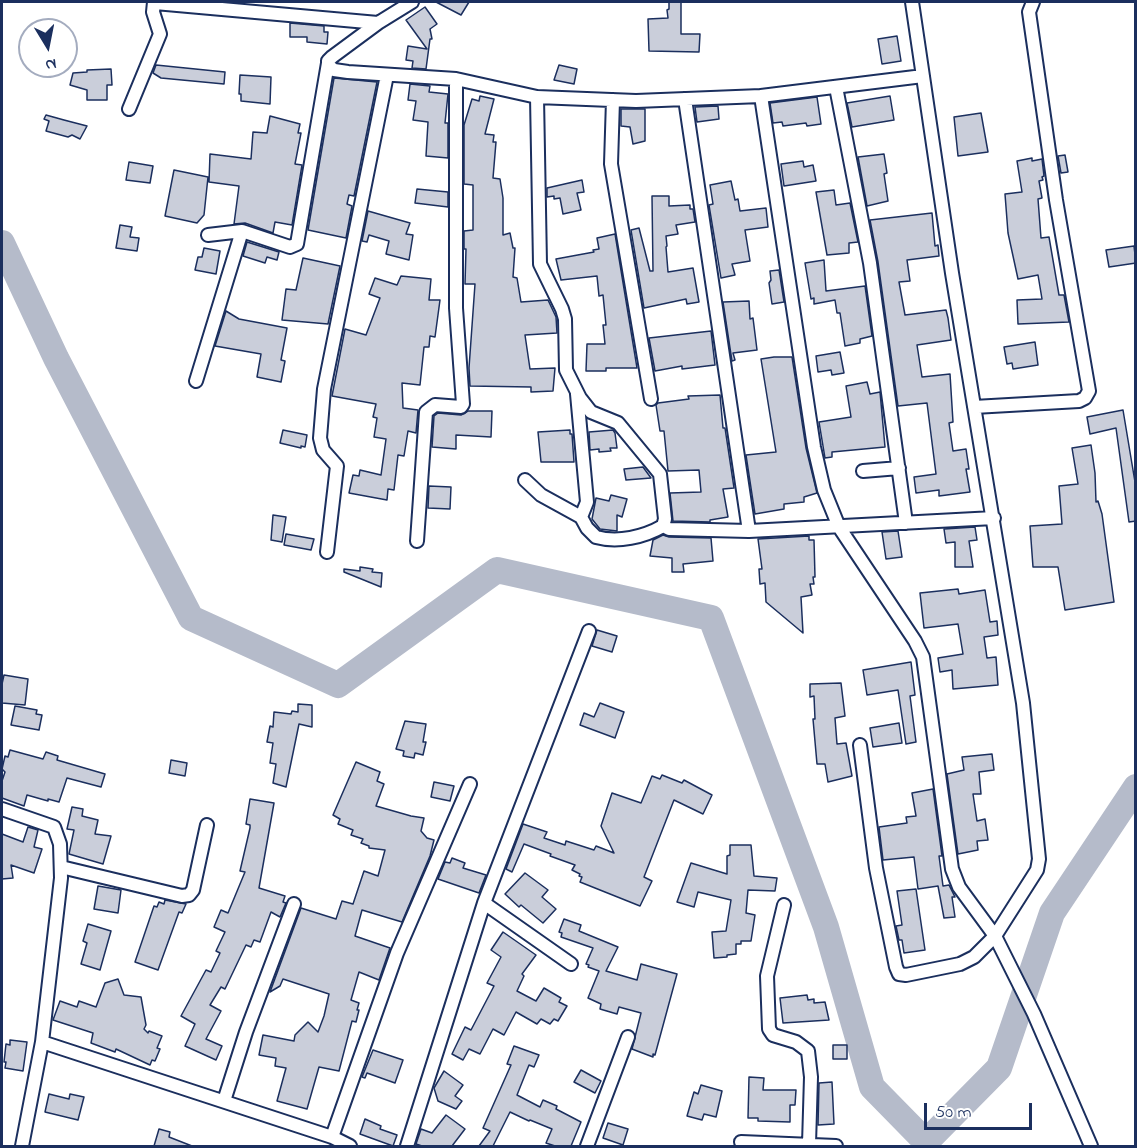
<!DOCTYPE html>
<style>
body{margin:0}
#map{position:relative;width:1137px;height:1148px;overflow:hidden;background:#fff;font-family:"Indie Flower",sans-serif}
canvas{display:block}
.frame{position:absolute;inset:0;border:3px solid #1b2f5e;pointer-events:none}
.north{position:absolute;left:18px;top:18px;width:60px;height:60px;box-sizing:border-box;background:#fff;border:2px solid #a4acbf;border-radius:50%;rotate:170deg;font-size:16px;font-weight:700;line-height:24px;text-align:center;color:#1b2f5e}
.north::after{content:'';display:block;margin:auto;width:21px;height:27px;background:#1b2f5e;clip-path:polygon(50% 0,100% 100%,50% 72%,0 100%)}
.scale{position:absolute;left:924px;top:1103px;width:108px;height:27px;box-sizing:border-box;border:3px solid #1b2f5e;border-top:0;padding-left:8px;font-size:18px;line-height:21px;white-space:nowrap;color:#1b2f5e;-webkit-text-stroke:4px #fff;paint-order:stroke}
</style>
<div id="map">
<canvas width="1137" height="1148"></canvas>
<div class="frame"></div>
<div class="north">N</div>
<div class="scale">50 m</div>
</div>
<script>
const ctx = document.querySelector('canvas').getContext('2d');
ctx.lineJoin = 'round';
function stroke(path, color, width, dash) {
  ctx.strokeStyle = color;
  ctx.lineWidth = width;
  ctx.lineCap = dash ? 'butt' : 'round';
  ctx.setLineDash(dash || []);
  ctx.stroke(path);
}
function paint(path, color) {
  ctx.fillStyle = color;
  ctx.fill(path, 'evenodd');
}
const river = new Path2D(`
 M2,243L56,358L191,618L338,685L497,570L711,618L826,927L872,1087L926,1142L999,1068L1052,913L1136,787`);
const building = new Path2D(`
 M436,2H469L461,15Z
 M669,2H681V34H700L699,52L649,51L648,19L668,18L667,10L669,9Z
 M425,7L437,24L430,29L432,39H430L426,69L412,68L413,61L406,60L408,46L427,49L406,20Z
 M290,23L324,26V32H328L327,44L307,42V37H290Z
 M897,36L901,61L882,64L878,39Z
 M156,65L225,72L224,84L161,78L153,73Z
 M559,65L577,69L574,84L554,80Z
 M111,69L112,85H107V100H87V90L70,85L73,73L87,72V70Z
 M240,75L271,77L270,104L241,101V94H239Z
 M334,78L377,82L354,196L349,195L347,204L352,206L346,238L308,230Z
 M410,84L430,86L429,92L448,94L445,123H448V158L426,156L428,122L413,120L416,101L408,100Z
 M480,96L494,99L485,134L494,135L493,142H496L493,178L500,179L503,198V235L510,233L513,248H515L513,277L517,278L521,302L548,300L556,317L557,333L525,335L530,369L555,368L553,391L531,392V387L470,386L469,368L475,284H465L466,249H464V231L473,230V185L464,184V125L472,99L479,101Z
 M890,96L894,120L852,127L847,103Z
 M817,97L821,124L807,126L806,123L783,126L782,122L773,123L770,103Z
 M718,106L719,119L697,122L695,107Z
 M621,109H645V141L633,144L630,127L621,126Z
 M981,113L988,152L958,156L954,117Z
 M46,115L64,120L87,126L80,139L72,135L68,137L46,131L49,121L44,119Z
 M270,116L300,124L298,133H301L295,164L302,165L292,225L275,222L273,233L245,223L234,224L239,186L209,182L210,154L251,159L253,132L267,133Z
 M884,154L887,173L884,174L888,201L867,206L858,157Z
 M1065,155L1068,172L1061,173L1058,156Z
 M1032,158V161L1042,159L1044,176L1042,177L1043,180L1039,181L1042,198L1038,199L1041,238L1049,237L1059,295H1064L1069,322L1018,324L1017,300L1042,299L1038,275L1018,279L1008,233L1005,194L1022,192L1017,161Z
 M803,161L804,167L813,165L816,181L784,186L781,164Z
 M129,162L153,166L150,183L126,180Z
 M174,170L208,177L204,215L197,223L165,216Z
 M582,180L584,192L577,193L581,210L563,214L560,198L554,199V196L547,197V188Z
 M731,181L735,200L738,199L740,211L766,208L768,227L745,230L750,261L732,264L735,275L721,278L709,205L713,204L710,185Z
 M417,189L448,192V207L415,203Z
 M834,190L836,205L850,203L858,242L849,243V253L827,255L816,192Z
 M652,196H669V206L690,205V209H693L695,222L676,225L678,234L666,236L667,246L666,247L668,272L693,268L699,302L687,304L686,299L644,308L631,230L639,228L650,271H653Z
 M368,211L410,223L406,234L413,235L409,260L386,254L389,241L369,235L367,242L362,241Z
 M932,213L935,246L938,245L939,256L907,260L910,281L899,282L905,315L946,310L948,318L951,340L917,345L922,377L950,374L953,422L949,423L953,451L966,449L969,469H966L970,492L939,496V490L916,493L914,477L936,474L928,411L927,403L898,406L878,262L870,220Z
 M120,225L132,227L130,237L139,238L137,251L116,248Z
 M615,234L637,368H606V371H586L587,344H605L603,325H606L603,295L599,296L597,276L561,280L556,259L594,252L593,250L599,249L597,238Z
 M247,242L279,252L277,260L267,257L265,263L243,256Z
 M1134,246L1136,263L1109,267L1106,250Z
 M204,248L220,251L216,274L195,270L198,257H202Z
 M303,258L340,266L328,324L282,320L286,289L296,290Z
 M824,260L826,291L865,286L872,336L860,339V343L845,346L840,313H837L835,300L814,304V298L811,299L805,263Z
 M779,270L784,302L772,304L769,283L771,280L770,271Z
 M401,276L431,279L429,300H440L435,337L430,336L429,347H424L420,385L402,383L403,408L418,410L416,433L408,431L404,456L398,455L394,490L388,489L387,500L349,493L353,475L359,476L360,470L381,475L386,439L374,437L377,418L373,417L376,404L332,396L345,329L366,335L380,298L369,294L375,278L397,285Z
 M749,301L750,319L753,318L757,350L733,353L735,360L732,361L723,302Z
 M226,311L239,319L287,328L281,360L285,361L281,382L257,377L261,354L215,346Z
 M711,331L715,365L682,369V366L655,371L649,338Z
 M1035,342L1038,365L1013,369L1012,363L1007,364L1004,347Z
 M840,352L844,373L832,375L831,370L818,372L816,356Z
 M774,357H792L806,448L817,493L804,497V502L784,504V509L755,514L746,455L776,452L761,359Z
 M867,382L870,394L880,392L885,447L832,452V457L825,458L819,422L851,417L846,386Z
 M720,395L723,428H725L734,488L723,489L728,517L710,520V522L673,521L670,493L701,492L699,470L668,471L664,431H660L656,405L658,403L689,399L688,396Z
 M1123,410L1136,488V521L1129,522L1116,428L1090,434L1087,417Z
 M468,411H492L491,437L456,435V449L432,447L434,416L438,413L461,415Z
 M283,430L307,435L305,447L301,446V448L280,443Z
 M570,430V434H572L574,462H541L538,432Z
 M613,430L615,433L617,448H610L611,451L599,452V449L590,450L589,432Z
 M1091,445L1095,473L1096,502L1098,501L1102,514L1114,602L1065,610L1058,567H1033L1030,526L1062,524L1059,486L1078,484L1072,448Z
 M643,467L651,478L626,480L624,469Z
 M429,486L451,487L450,509L428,508Z
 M611,495L627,499L622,517L617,515V531L600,529L592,519L596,498L609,501Z
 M273,515L286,517L282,542L271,540Z
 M975,527L977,540L969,541L973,567H955V542L946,543L944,529Z
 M898,531L902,557L886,559L882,532Z
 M286,534L314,539L311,550L284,545Z
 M663,535L669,537L711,538L713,561L683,564L684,572H672V558L650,556L653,540Z
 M809,536V540H814L815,577H813L814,584H810L812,595L801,597L803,633L766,602L765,583L760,584L759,569H762L758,539Z
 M360,567L373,569L372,572L382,573L381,587L344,572V569L360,571Z
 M958,589L959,594L985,590L990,622L997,621L998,635L984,637L987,658L996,657L998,685L953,689L952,670L940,672L938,658L963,654L958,624L924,628L920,593Z
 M597,630L617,636L612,652L592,646Z
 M911,662L915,695L910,696L916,742L906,744L898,690L867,695L863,670Z
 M4,675L28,679L25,705L2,703V684Z
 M841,683L845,716L835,718L837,744L846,743L852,776L828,782L825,764H817L813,719H815L814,696L810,697V684Z
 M600,703L624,712L615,738L580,725L584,713L594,717Z
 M298,704L312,705V727L299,724L286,787L273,783L276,764L270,763L273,743L267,742L270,726L273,727L274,712L291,714L292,711L298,712Z
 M15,706L37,710L36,714L42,715L39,730L11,725Z
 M405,721L426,724L423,742H426L423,755L415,753L414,758L403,756L404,751L396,749Z
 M899,723L902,743L873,747L870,728Z
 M10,750L43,759L46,752L58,756L57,760L105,774L101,787L67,778L59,802L48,799V801L27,795L24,806L2,798V781L5,772L2,769L5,756L8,757Z
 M992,754L994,770L979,772L981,794H973L977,821L985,819L988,840L977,841L978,850L958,854L947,774L964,770L962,757Z
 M171,760L187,763L185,776L169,773Z
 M356,762L380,772L377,781L384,784L376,806L411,816L424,818L421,831L427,838L434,840L430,856L402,922L362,910L355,936L390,948L379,980L359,972L351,1000L359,1003L357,1010H359L356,1022L352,1021L339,1071L319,1067L307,1109L277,1101L286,1068L275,1066L276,1058L259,1055L263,1035L294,1041L295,1035L308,1022L318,1032L324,1016L329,994L283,979L280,986L270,992L301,908L336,919L342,901L353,904L364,871L378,876L385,850L369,848V846L361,843L363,839L351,835L353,830L338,824L340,819L333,815Z
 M662,775L682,783L684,780L712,795L703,814L674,800L644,877L652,881L640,906L580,882L582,877L579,876L580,874L572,870L575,865L550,856L551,854L524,844L512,872L506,869L523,824L547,832L544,838L565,845L566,841L594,850L596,846L614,853L601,826L612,793L641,803L652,776L660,779Z
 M434,782L454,786L450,801L431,797Z
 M933,789L942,856H939L943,886L949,885L955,897H952L955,917L944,918L938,886L918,889L914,857L883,860L879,827L907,823L906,817L916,816L912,793Z
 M250,799L274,803L259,888L285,896L283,902L286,903L280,917L271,912L260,942L254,940L251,947L246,945L225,989L221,987L210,1005L221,1011L206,1039L222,1046L216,1060L185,1046L195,1024L181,1016L206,970L211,972L220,953L216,951L225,932L214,927L221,910L228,913L245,872L240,871L250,828V825L246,824Z
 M72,807L83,809L82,816L98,820L95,834L111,836L103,864L69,854L74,830L67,829Z
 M28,827L38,830L34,847L42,849L34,873L11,865L13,878L2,879V834L23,842Z
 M730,845H751L754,876L777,878L775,891L748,890L746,913L755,915L751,941H741V944H736V954L727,955V957L714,958L712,932L726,931L731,900L698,892L694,907L677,902L691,863L727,874V856L730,855Z
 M452,858L465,863L463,868L486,875L479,893L438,879L445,862L450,863Z
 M525,873L548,890L542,897L556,909L543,923L521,905L519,907L505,894Z
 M98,886L121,890L118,913L94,909Z
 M916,889L925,950L904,953L902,940H899L896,926L902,925L897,891Z
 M165,900L186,904L182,913L179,912L158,970L135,962L154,906L157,907L159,902L164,904Z
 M564,919L581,925L579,931L618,947L606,971L637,980L641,964L677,974L655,1055L653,1054V1057L632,1049L641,1013L619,1007L617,1014L600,1009L601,1004L588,998L599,971L588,967L589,965L586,964L593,948L561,937L562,933L559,932Z
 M88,924L111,931L100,970L81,964L87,943L83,941Z
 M503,932L536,955L522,974L524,976L517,991L536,1001L544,988L561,998L559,1002L567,1006L558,1021L554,1019L550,1024L541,1019L537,1024L516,1012L504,1035L493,1029L480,1054L469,1049L463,1060L452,1054L465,1027L471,1030L494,986L487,983L501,957L491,950Z
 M118,979L124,995L141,997L146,1025L144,1029L148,1033L149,1031L162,1036L157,1048L160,1049L155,1061L152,1060L150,1065L116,1049L115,1052L91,1043L93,1033L53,1020L60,1001L77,1007L79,1001L96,1007L105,983Z
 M807,995L808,1000L814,999V1003L825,1002L829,1020L783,1023L780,998Z
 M10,1040L27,1042L23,1071L5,1068L6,1062H4L6,1044L10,1045Z
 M833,1045H847V1059H833Z
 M514,1046L539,1055L534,1067L529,1065L517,1095L540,1107L543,1100L557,1106L556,1109L581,1122L571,1146H555L546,1143L552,1129L530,1120L529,1121L510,1112L493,1146H479L490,1131L483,1128L511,1065L507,1064Z
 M373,1050L403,1060L395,1083L367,1073L365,1078L362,1077Z
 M581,1070L601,1081L595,1093L574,1082Z
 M444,1071L463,1085L455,1096L462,1101L456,1109L438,1101L434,1088Z
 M749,1077L764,1078L763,1090H796L795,1105H790V1122L758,1121V1118H748Z
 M832,1082L834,1124L818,1125L819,1083Z
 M701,1085L722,1091L716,1117L704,1114L702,1120L687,1116L694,1092L698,1094Z
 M49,1094L69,1099L70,1094L84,1097L78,1120L45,1112Z
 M446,1115L465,1129L452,1146H422L416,1144L421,1129L432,1133Z
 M365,1119L381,1126L380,1129L397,1135L393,1146L360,1134Z
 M608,1123L628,1129L623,1145L603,1138Z
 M159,1129L170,1132L169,1137L192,1146H154Z`);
const minor = new Path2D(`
 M412,2L378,23L332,57L328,61L329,66L334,70L348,72L456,79L537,97L636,101L761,96L923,76
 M912,2L952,273L1023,703L1039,859L1037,870L995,936L1034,1014L1091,1146
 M155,3L378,23
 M836,87L870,263L906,523
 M761,96L814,447L824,490L839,527L915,641L923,657L952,869L959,887L995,936L974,957L960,964L906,975L899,974L896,967L876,868L860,745
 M537,97L540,264L562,309L565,319L566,370L580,398L591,412L618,423L660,474L665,519L663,526L669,529L749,531L994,518
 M685,99L749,531
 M613,100L611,164L651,399
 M129,109L160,34L153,12L154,2
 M208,235L242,231L290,247L297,244L328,63
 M196,381L242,231
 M577,394L587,502L581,517
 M974,407L1079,401L1085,398L1089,391L1056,200L1029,12L1033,2
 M863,471L899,468
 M525,480L541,495L581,517L587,528L596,537C618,543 644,537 663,526
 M417,541L426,412L435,405L461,407L463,404L456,308V79
 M327,552L337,466L323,450L320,438L324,389L387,75
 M2,809L54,827L60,844L61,878L42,1042L22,1146
 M61,867L182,896L189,895L193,890L207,825
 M484,903L571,964
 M784,905L767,976L769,1029L773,1035L796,1042L808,1051L811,1077L809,1144
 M42,1042L332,1137L350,1146
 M224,1101L246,1032L294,904
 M332,1137L397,953L470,784
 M741,1142L836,1146
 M407,1146L484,903L589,631
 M587,1146L628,1037`);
stroke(river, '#b5bbca', 26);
paint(building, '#caceda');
stroke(building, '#1b2f5e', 1.5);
stroke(minor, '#1b2f5e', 16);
stroke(minor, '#fff', 12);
</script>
